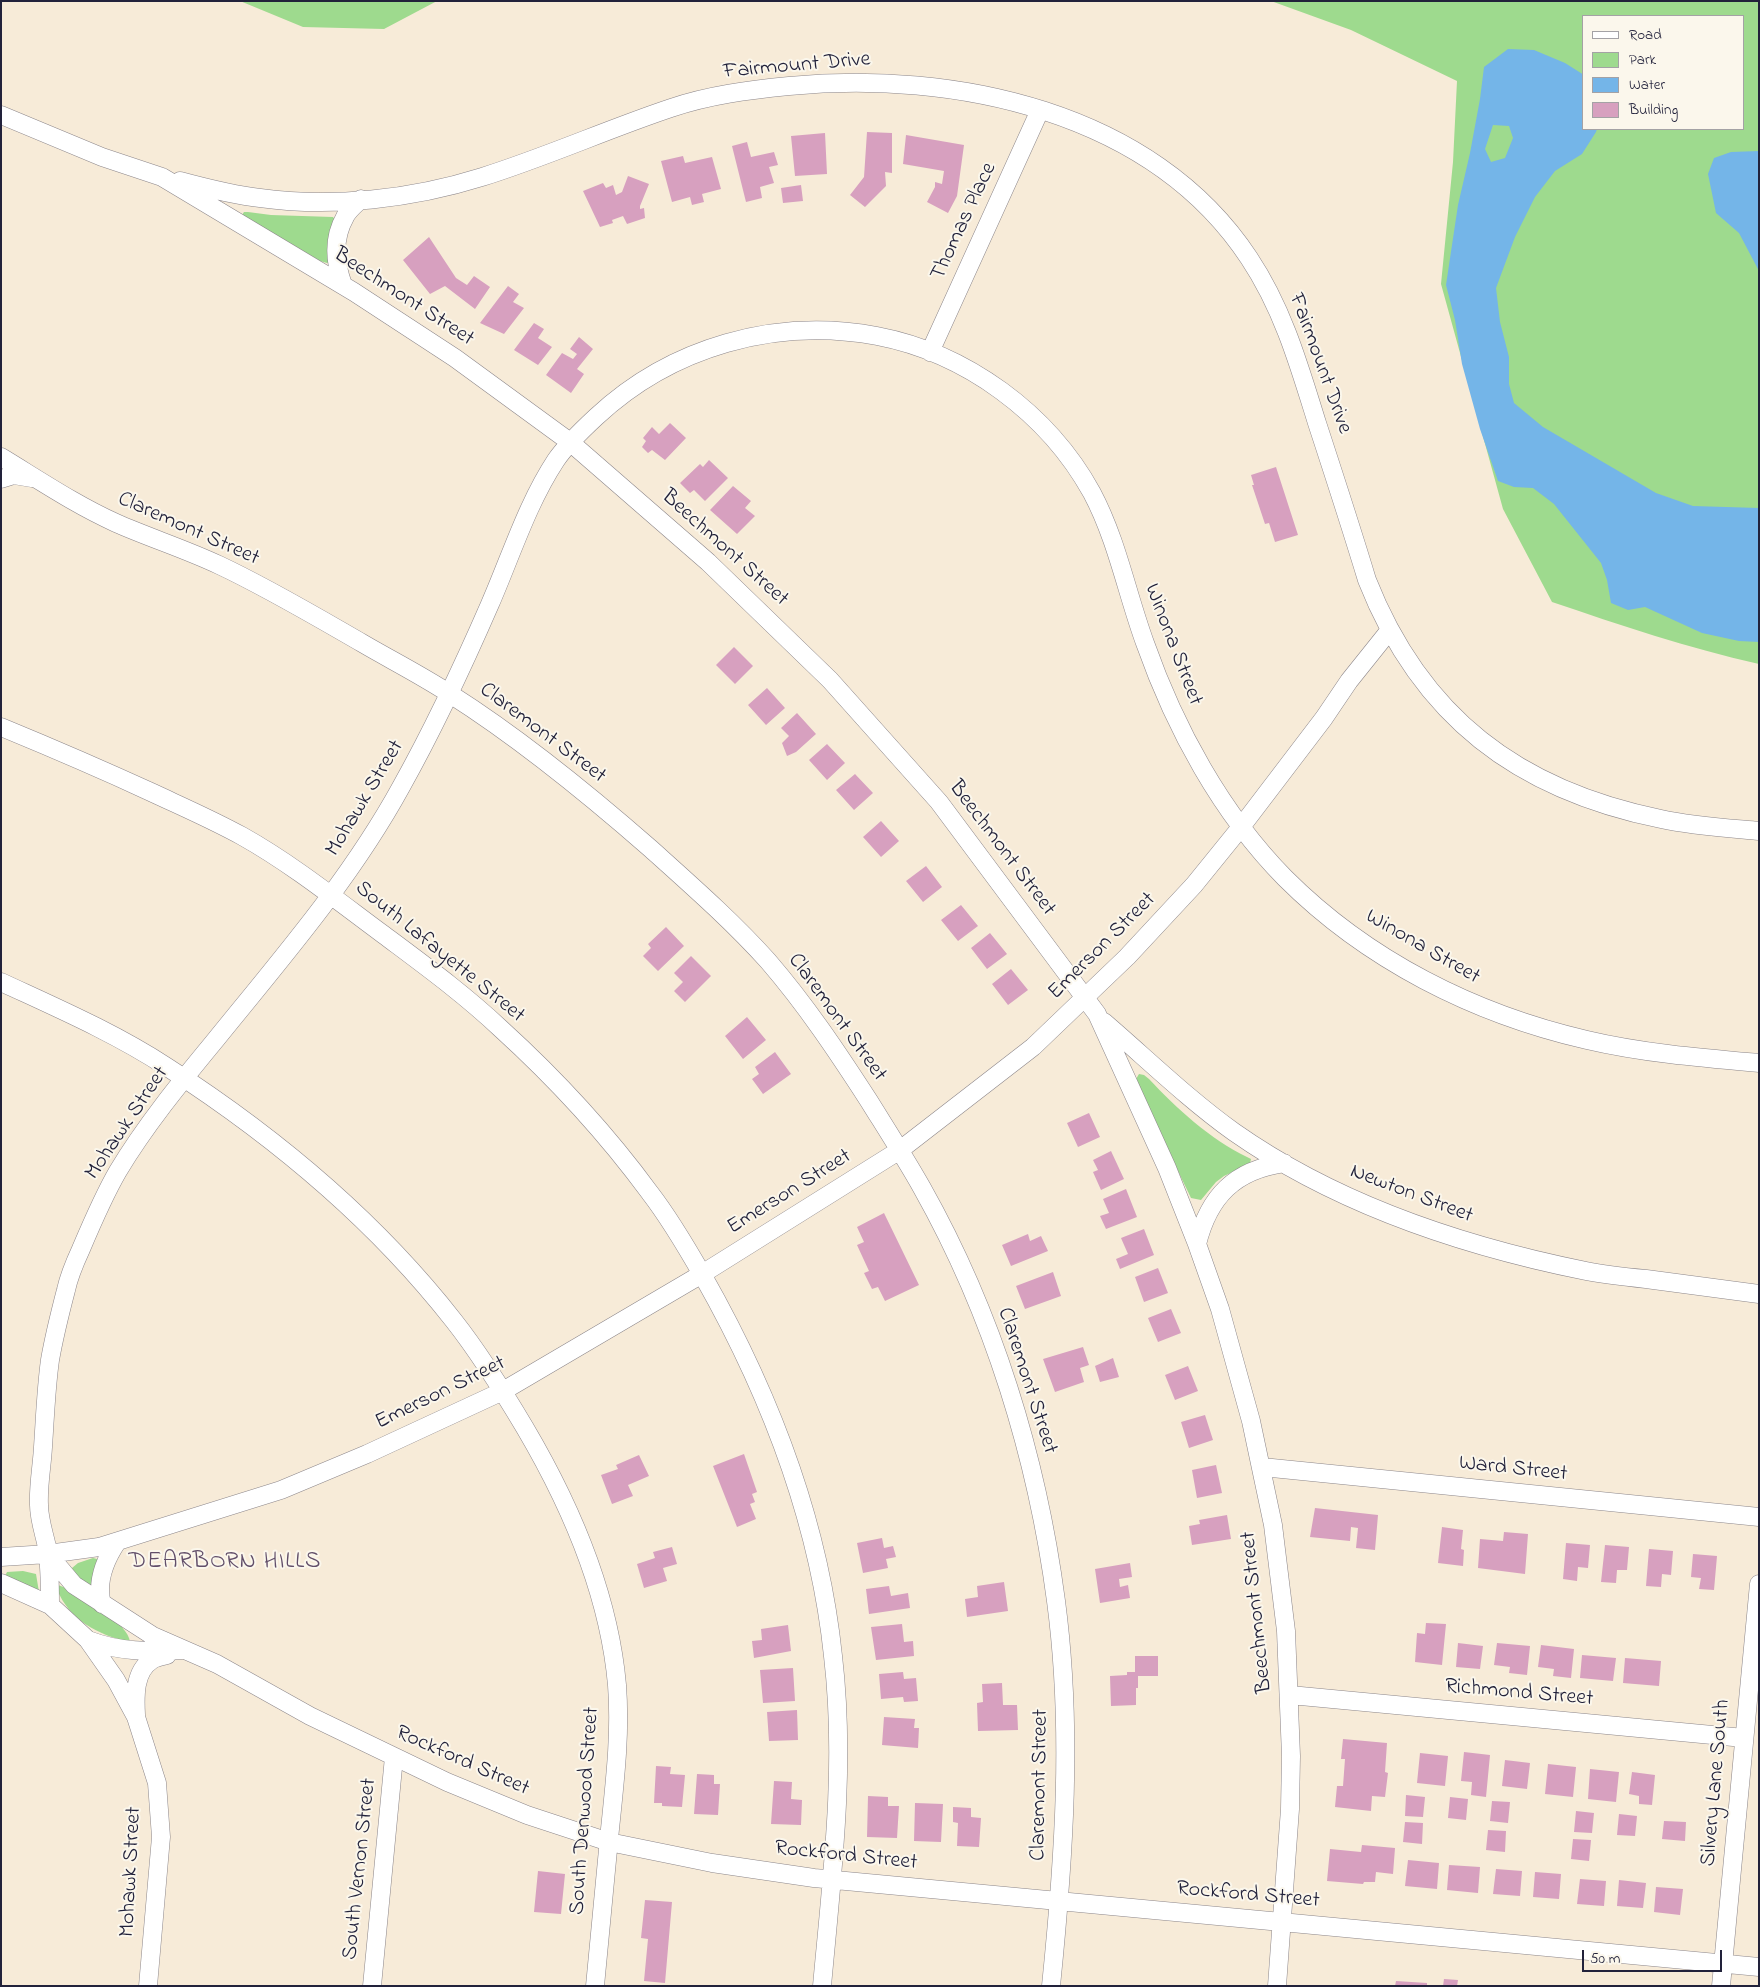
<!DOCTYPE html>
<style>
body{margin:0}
#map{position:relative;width:1760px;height:1987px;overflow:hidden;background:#f7ebd8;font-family:"Indie Flower",sans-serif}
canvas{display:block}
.frame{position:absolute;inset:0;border:2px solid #22223b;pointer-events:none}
.legend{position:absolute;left:1582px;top:15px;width:162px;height:115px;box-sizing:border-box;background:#fbf7ec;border:1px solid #a4a2a5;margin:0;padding:6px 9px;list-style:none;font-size:15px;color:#22223b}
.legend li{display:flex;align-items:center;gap:10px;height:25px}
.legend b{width:25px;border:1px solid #a4a2a5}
.scale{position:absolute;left:1582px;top:1950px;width:140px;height:22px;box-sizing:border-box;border:2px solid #22223b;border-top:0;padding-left:6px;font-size:15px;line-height:18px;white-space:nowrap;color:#22223b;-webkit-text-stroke:4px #fbf7ec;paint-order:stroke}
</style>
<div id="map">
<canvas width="1760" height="1987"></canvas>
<div class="frame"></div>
<ul class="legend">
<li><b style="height:6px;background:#fff"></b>Road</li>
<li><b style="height:14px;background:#9eda8e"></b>Park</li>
<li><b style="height:14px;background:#74b5e8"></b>Water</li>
<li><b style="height:14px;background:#d7a0bf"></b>Building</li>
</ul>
<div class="scale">50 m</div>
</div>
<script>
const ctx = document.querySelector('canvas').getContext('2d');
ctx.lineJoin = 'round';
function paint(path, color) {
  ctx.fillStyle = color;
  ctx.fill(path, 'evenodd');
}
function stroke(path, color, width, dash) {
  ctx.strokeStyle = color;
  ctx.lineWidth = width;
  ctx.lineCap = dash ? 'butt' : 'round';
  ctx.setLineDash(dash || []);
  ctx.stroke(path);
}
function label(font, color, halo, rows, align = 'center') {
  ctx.font = font + ' "Indie Flower",sans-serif';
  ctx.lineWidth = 4;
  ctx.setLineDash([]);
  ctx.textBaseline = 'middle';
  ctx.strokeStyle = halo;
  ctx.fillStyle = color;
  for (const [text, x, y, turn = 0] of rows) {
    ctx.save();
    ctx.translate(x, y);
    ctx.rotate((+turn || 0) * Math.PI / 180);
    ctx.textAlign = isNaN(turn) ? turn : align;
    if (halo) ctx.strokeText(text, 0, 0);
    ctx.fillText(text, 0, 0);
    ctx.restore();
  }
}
const green = new Path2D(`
 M240,1H437L384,29L303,27Z
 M1271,1H1759V664C1688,648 1620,625 1552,602L1503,509L1441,284L1453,162L1457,81L1351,30ZM1584,16H1744V129H1584Z
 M248,212L271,215L333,217L336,221L329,262L327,263L320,261L242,215L244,212Z
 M1139,1074L1144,1075L1149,1079C1177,1109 1210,1139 1247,1157L1251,1159L1250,1164L1224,1176L1216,1182L1201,1200L1191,1198L1137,1086L1136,1079Z
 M93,1558L101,1560L95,1585L91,1586C84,1581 73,1577 72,1568L78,1563Z
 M23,1571L36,1574L39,1592L5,1576L7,1572Z
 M58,1585L66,1588C82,1599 129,1623 130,1642C98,1635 69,1620 57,1589Z`);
const water = new Path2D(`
 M1508,49L1534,50L1565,63L1584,75V129H1597L1596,132L1582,154L1555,171L1535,197L1515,237L1496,288L1500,322L1509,357V384L1514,403L1543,427L1656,493L1693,506L1759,508V642L1739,641L1702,633L1645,607L1628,610L1611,603L1607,580L1601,563L1554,504L1533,488L1514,487L1498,481L1480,429L1462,364L1455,320L1446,285L1458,205L1470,153L1480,99L1484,67ZM1493,125L1509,126L1513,138L1505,158L1491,162L1485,149Z
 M1759,151V271L1739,233L1716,213L1708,174L1714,158L1731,152Z`);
const building = new Path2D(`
 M867,132L892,133V173L885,172L886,186L865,207L850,195L864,177Z
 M825,133L827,174L795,176L791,136Z
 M906,135L964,145L957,196L948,213L927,202L935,187V182L942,184L944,171L903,164Z
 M747,142L751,157L774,152L778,165L769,167L774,183L760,187L762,198L746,202L732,146Z
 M683,156L685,163L712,157L721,189L702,194L704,202L692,205L690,197L672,202L661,161Z
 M628,176L649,184L640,206V209L644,208L645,218L627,224L623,216L612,220L613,223L600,227L583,191L603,183L606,188L613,185L616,195L622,192Z
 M801,185L803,201L783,203L781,188Z
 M429,237L456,278L467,285L474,276L490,287L475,309L445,286L430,294L403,260Z
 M508,286L519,294L513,302L524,308L504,334L480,323Z
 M534,323L544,329L538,338L552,347L538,365L514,350Z
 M579,337L593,349L577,369L584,374L571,393L546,375L562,353L573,359L577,354L570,349Z
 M670,423L686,438L665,460L652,450L648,453L642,447L646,441L643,438L652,427L659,434Z
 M709,460L728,478L705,501L694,490L690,493L680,483L700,464L703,467Z
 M1276,467L1298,535L1275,542L1269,523L1265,524L1252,485H1254L1251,475Z
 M733,486L751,501L745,508L755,516L737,534L710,510Z
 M734,647L753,666L735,684L716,665Z
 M767,688L785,708L766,725L748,705Z
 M797,713L816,734L796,752L787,756L782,743L789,736L781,728Z
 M827,744L845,763L827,780L809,760Z
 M855,774L873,793L854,810L836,790Z
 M881,821L899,841L881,857L863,837Z
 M926,866L942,887L923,902L906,881Z
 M961,905L978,926L958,941L941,920Z
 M666,927L684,946L658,971L643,956L651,948L648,944Z
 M990,933L1007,954L987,969L971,948Z
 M691,956L711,976L685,1002L674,991L683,982L674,973Z
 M1011,969L1028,990L1008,1005L992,984Z
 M747,1017L766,1040L743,1059L725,1036Z
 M775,1052L791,1074L763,1094L752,1079L759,1074L755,1067Z
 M1089,1113L1100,1137L1078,1147L1067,1123Z
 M1111,1151L1124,1179L1101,1190L1093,1172L1098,1170L1093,1160Z
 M1126,1189L1137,1217L1106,1229L1100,1216L1109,1213L1103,1199Z
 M884,1213L919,1285L885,1301L878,1287L872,1289L864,1273L869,1271L857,1245L864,1242L857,1227Z
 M1144,1229L1154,1255L1120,1269L1116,1259L1128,1254L1121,1238Z
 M1028,1234L1030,1241L1041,1236L1048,1251L1011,1266L1002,1245Z
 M1158,1268L1168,1293L1144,1302L1135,1277Z
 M1053,1272L1061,1296L1025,1309L1016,1286Z
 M1171,1309L1181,1333L1158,1342L1148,1318Z
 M1083,1347L1089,1365L1080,1368L1084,1382L1055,1392L1043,1359Z
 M1113,1358L1119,1377L1100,1382L1095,1366Z
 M1188,1366L1198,1391L1175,1400L1165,1375Z
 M1205,1415L1213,1440L1189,1448L1181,1422Z
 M744,1454L757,1492L752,1494L755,1502L750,1504L756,1519L737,1527L713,1466Z
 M639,1455L649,1476L628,1485L633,1496L612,1504L601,1475L618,1469L616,1465Z
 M1216,1465L1222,1493L1197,1498L1192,1470Z
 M1315,1508L1378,1515L1375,1550L1356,1548L1358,1528L1351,1527L1350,1541L1310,1537Z
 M1227,1515L1231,1539L1192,1545L1189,1526L1200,1524L1199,1520Z
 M1442,1527L1463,1530L1461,1549L1464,1550L1463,1566L1438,1563Z
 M1504,1532L1528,1534L1525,1574L1478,1568L1480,1539L1503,1541Z
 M882,1538L884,1548L893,1546L896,1557L886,1559L888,1568L863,1573L857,1543Z
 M1566,1543L1590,1545L1588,1568L1578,1567L1577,1581L1563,1579Z
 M1605,1545L1629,1547L1627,1570H1617L1616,1583L1601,1582Z
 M672,1547L677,1564L663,1568L667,1581L644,1588L637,1564L655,1558L653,1552Z
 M1649,1549L1673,1551L1671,1575L1662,1574L1661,1587L1646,1586Z
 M1693,1554L1717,1556L1714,1590L1699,1589L1701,1578L1691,1577Z
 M1130,1563L1132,1577L1119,1579L1120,1587L1128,1585L1130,1598L1100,1603L1095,1569Z
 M1004,1582L1008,1611L967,1617L965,1599L978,1597L977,1586Z
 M889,1586L891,1596L908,1593L910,1608L869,1614L866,1589Z
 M1426,1623L1446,1624L1442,1665L1415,1662L1417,1633L1425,1634Z
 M902,1624L904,1642L913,1641L914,1656L876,1660L871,1627Z
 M788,1625L791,1651L754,1658L752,1641L762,1640L761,1629Z
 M1458,1643L1483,1646L1480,1669L1456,1667Z
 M1497,1643L1530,1646L1527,1675L1509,1673L1510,1667L1494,1665Z
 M1541,1645L1574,1649L1571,1678L1553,1676L1554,1669L1538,1667Z
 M1582,1655L1616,1658L1613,1681L1580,1678Z
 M1135,1656H1158V1676H1138V1688H1136V1705L1111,1706L1110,1676L1127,1675V1672H1135Z
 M1625,1658L1661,1661L1659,1686L1623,1683Z
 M793,1668L795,1701L763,1703L760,1670Z
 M903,1672L904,1679L916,1678L918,1701L904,1702L903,1697L881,1699L879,1674Z
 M1002,1683L1003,1705H1017L1018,1730L978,1731L977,1703L983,1702L982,1684Z
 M797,1710L798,1740L769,1741L767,1712Z
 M884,1717L915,1719L914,1728H919L918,1748L882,1745Z
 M1343,1739L1387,1743L1385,1772L1388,1773L1385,1797L1372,1796L1371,1811L1335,1807L1337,1786H1343L1345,1759H1341Z
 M1464,1752L1490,1755L1486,1797L1471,1795L1472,1782L1461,1781Z
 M1420,1753L1448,1756L1445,1786L1417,1783Z
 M1505,1760L1530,1763L1527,1789L1502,1786Z
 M1548,1764L1576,1767L1573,1797L1545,1794Z
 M656,1766L671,1767L670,1774L685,1775L682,1807L662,1806V1803H654Z
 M1590,1769L1619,1772L1616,1802L1588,1799Z
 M1632,1772L1655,1775L1652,1805L1639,1804V1796L1629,1794Z
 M697,1774L714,1775V1784H720L718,1815L694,1814Z
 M774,1781L792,1782L791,1799L802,1800L801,1825L771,1824Z
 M1406,1795L1425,1797L1423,1817L1405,1816Z
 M868,1796L888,1797V1806H899L897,1838L867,1837Z
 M1450,1797L1468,1799L1466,1820L1448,1818Z
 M1492,1801L1510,1802L1508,1823L1490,1821Z
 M915,1803L943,1804L941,1842L914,1841Z
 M953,1807L971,1808V1817L981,1818L979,1847L957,1846L958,1823L953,1822Z
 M1576,1811L1594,1813L1592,1833L1574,1832Z
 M1619,1814L1637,1816L1635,1836L1617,1835Z
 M1664,1821L1686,1822L1685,1841L1662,1839Z
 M1405,1822L1423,1823L1422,1844L1403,1842Z
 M1488,1830L1506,1831L1505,1852L1486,1850Z
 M1573,1839L1591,1840L1589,1861L1571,1859Z
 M1362,1845L1395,1848L1393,1874L1376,1872L1375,1882H1364L1363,1884L1327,1881L1330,1849L1361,1852Z
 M1408,1860L1439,1863L1437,1889L1405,1886Z
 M1449,1865L1480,1867L1478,1893L1447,1890Z
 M1496,1869L1522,1871L1520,1896L1493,1894Z
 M538,1871L565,1874L561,1914L534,1912Z
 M1535,1872L1561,1874L1559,1899L1533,1897Z
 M1580,1879L1606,1881L1604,1906L1577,1904Z
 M1619,1880L1646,1883L1643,1908L1617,1906Z
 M1656,1887L1683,1889L1680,1915L1654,1912Z
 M645,1900L672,1902L665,1983L644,1981L648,1939L641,1938Z
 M1444,1979L1458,1980L1457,1986H1443Z
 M1396,1981L1427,1983V1986H1395Z`);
const street = new Path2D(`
 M1,115L102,157L162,177L354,292L455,358L570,442L708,562L830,680L939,802L1097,1014L1167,1168L1197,1244L1220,1309L1251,1421L1273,1525L1286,1631L1291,1756L1290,1809L1277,1986
 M180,181C206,188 233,195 260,198C332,208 412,199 482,177C546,157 608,129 671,108C709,95 749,90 789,86C954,70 1152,111 1249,258C1283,309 1299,365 1317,423C1334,475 1351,527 1367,580C1421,717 1518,790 1661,819C1693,826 1726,828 1759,831
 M343,285C335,263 333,238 345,217C348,210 356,204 361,199
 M930,352L1040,110
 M1,457C39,480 76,505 116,523C150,538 185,549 219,565C268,588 315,616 362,643C391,660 421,675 450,694C521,739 587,793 651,849C691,885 732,921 768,961C806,1005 838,1053 869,1101C887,1130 905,1158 922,1188C993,1314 1037,1457 1056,1601C1073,1729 1064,1858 1051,1986
 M1,479L14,475L32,478
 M1,727C52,748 103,770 153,793C183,807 213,820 242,836C292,864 338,901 384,935C424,965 464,994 500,1028C555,1078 606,1133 650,1193C670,1219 687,1248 703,1276C770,1394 819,1521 833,1656C846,1766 832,1876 822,1986
 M1,982C57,1008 115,1033 167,1067C274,1136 375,1220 454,1321C480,1354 503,1391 525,1428C571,1506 609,1594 617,1685C621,1737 614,1788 609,1839C604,1888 600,1937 595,1986
 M1104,1022C1147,1059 1188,1099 1234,1132C1338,1205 1462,1246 1586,1271C1606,1275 1626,1277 1646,1279C1684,1284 1721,1289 1759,1294
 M1197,1244C1209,1196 1235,1170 1284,1163
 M1262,1467L1759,1517
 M48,1554L99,1547L281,1490L367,1454L503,1391L702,1274L900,1150L1033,1047L1127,957L1194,885L1241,827L1324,718L1349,681L1389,631
 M1,1557L48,1554L74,1585L153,1636L217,1664L310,1716L447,1782L527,1815L609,1842L712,1863L814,1878L1759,1967
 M1,1583L50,1605
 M102,1604C96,1582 105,1560 117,1542
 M88,1640C119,1652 150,1652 182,1650
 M1290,1695L1744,1738
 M136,1715C135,1697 134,1671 152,1660C156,1657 163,1656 167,1655
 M148,1986L161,1837L157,1783L136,1717L116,1680L88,1640L50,1605C50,1586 50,1566 47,1547C44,1533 39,1519 39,1505C38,1486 42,1466 43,1447C45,1418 46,1389 50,1360C54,1337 60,1313 66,1290C69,1276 75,1262 81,1249C92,1223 104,1195 118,1171C145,1126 180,1083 213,1043C280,960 350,880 401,787C434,728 463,666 490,604C511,556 527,504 556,460C567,444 582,430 596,417C671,347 775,317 877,336C966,353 1048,413 1092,493C1117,540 1127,594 1145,643C1175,728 1221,813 1285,878C1367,960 1474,1014 1587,1040C1642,1053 1702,1058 1759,1063
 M372,1986L394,1757
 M1721,1986L1759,1584`);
const streetNames = [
 ["Fairmount Drive",797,67,-5],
 ["Thomas Place",965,222,-65],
 ["Beechmont Street",403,298,33],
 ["Fairmount Drive",1319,364,70],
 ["Claremont Street",188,530,24],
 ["Beechmont Street",724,549,42],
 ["Winona Street",1172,645,69],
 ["Claremont Street",542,734,37],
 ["Mohawk Street",366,799,-59],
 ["Beechmont Street",1001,849,53],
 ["Emerson Street",1103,947,-45],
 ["Winona Street",1422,948,30],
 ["South Lafayette Street",439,953,39],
 ["Claremont Street",836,1018,54],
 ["Mohawk Street",128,1124,-56],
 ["Emerson Street",790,1193,-32],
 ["Newton Street",1411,1195,21],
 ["Claremont Street",1026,1381,72],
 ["Emerson Street",441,1394,-26],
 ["Ward Street",1513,1470,6],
 ["Beechmont Street",1258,1612,-96],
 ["Richmond Street",1519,1694,5],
 ["Rockford Street",462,1762,24],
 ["Silvery Lane South",1717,1783,-85],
 ["Claremont Street",1041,1785,-89],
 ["South Denwood Street",586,1811,-86],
 ["Rockford Street",846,1857,6],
 ["South Vernon Street",361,1869,-84],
 ["Mohawk Street",132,1872,-87],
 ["Rockford Street",1248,1896,5]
];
const neighbourhoodNames = [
 ["DEARBORN HILLS",225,1563]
];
paint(green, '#9eda8e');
paint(water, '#74b5e8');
paint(building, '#d7a0bf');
stroke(street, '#8c868a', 19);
stroke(street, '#fff', 18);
label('22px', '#22223b', '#fbf7ec', streetNames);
ctx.letterSpacing = '1px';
label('24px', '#614e69', '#fbf7ec', neighbourhoodNames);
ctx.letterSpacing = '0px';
</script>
